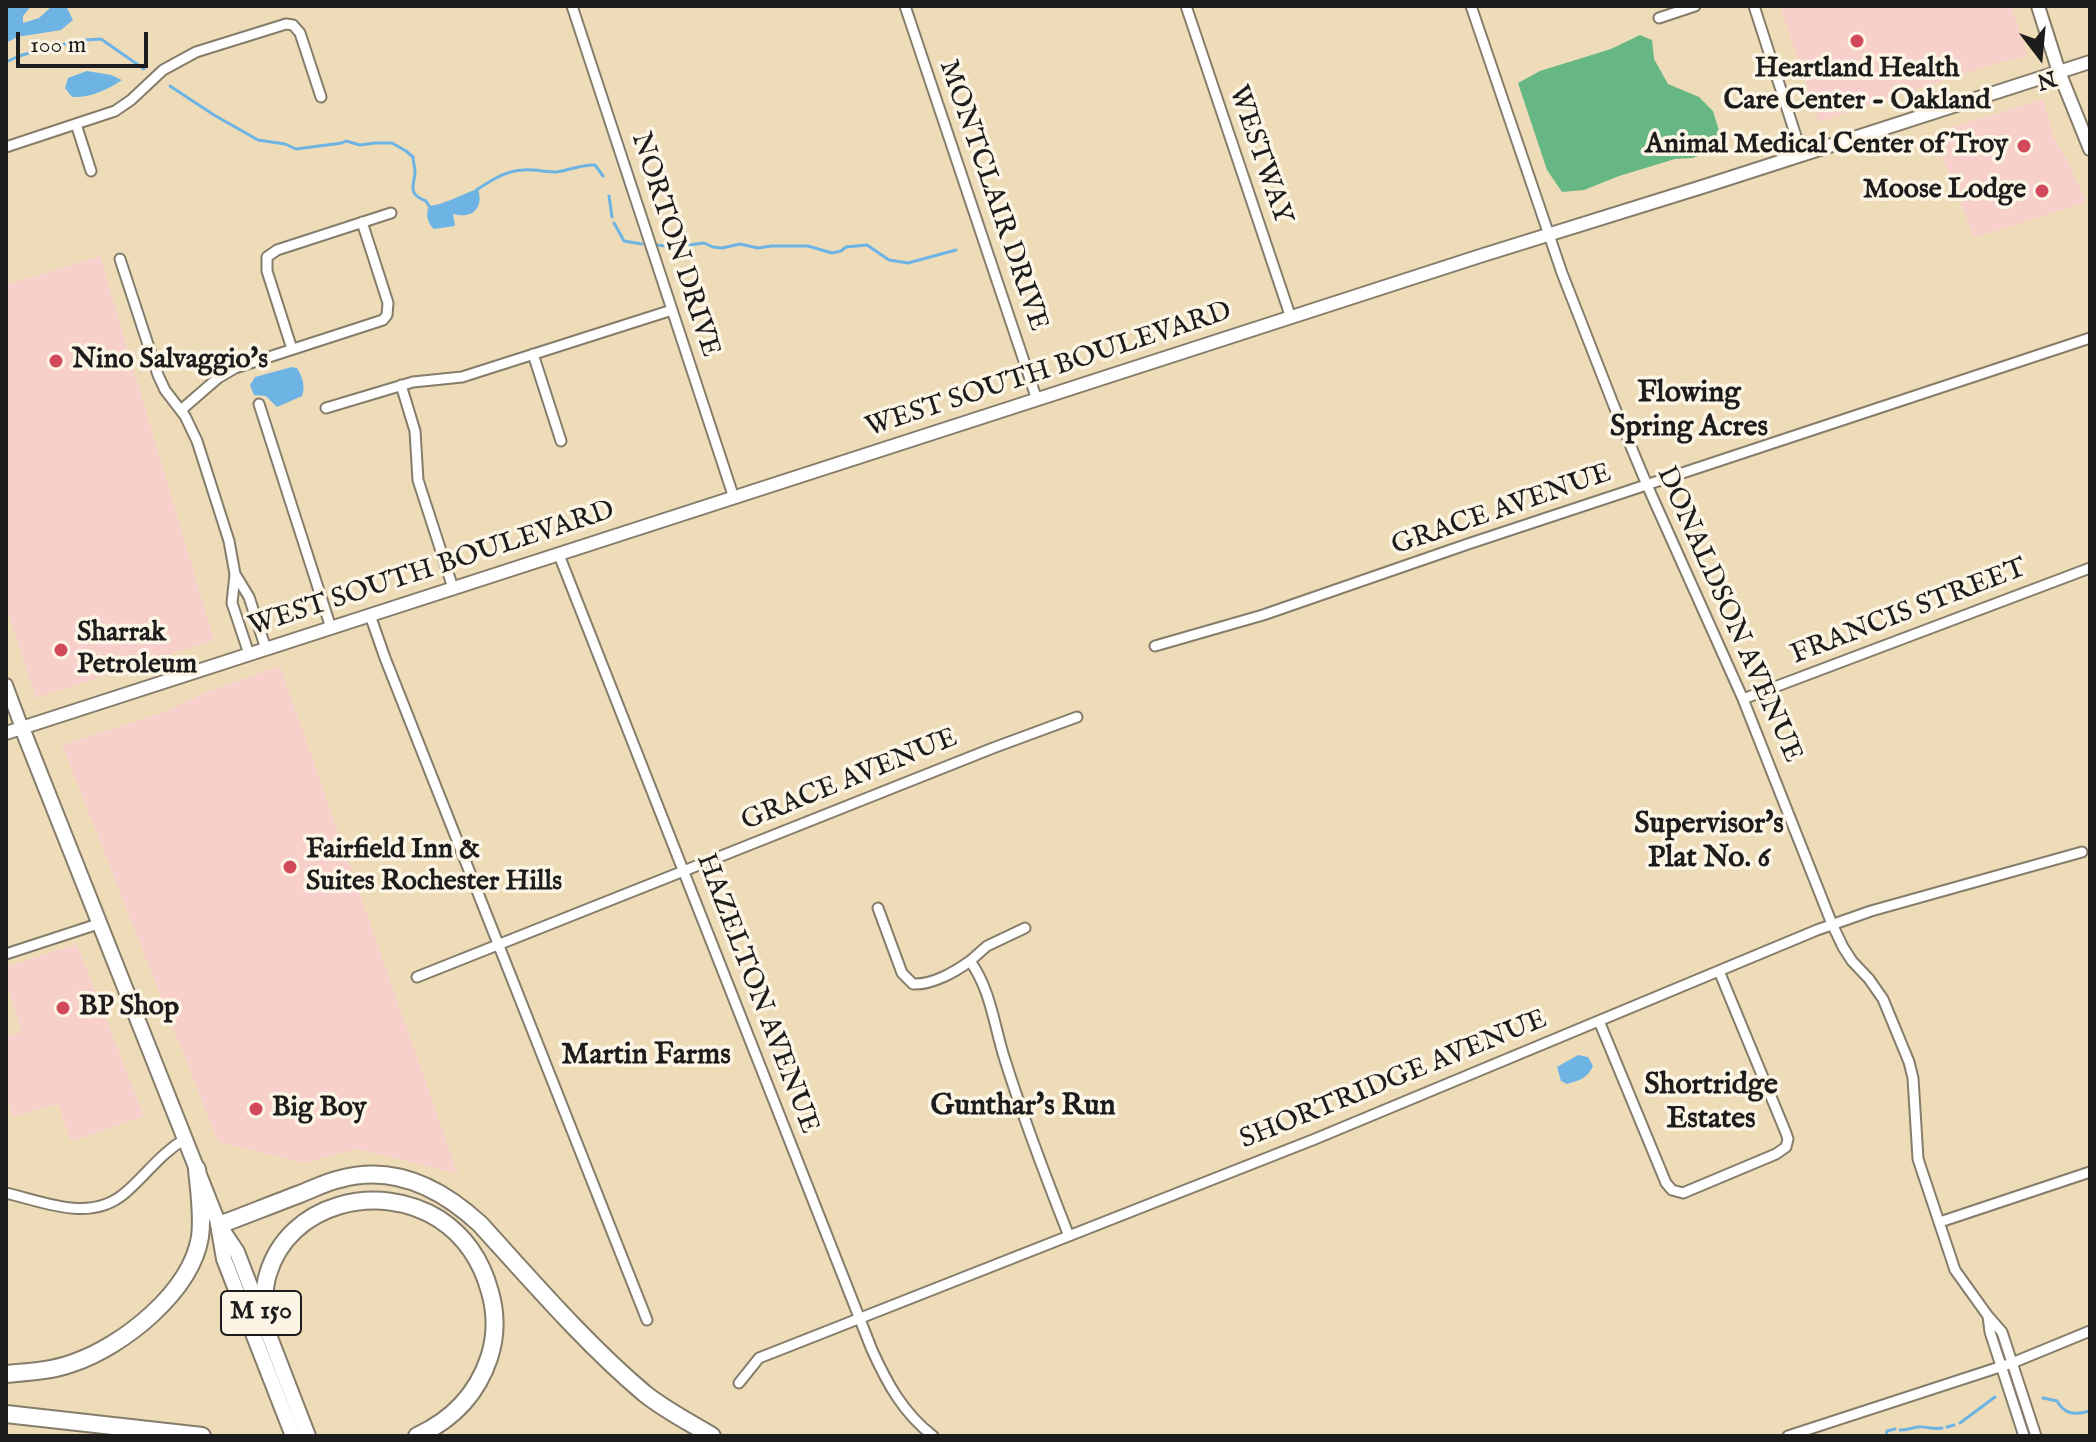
<!DOCTYPE html>
<style>
body{margin:0}
#map{position:relative;width:2096px;height:1442px;overflow:hidden;background:#eedcb9;font-family:"IM FELL English",serif}
canvas{display:block}
.frame{position:absolute;inset:0;border:8px solid #1c1c1c;pointer-events:none}
.north{position:absolute;left:2000px;top:16px;width:80px;height:80px;-webkit-text-stroke:6px #fcf5e5;paint-order:stroke;rotate:164deg;font-size:22px;font-weight:700;line-height:32px;text-align:center;color:#1c1c1c}
.north::after{content:'';display:block;margin:auto;width:28px;height:36px;background:#1c1c1c;clip-path:polygon(50% 0,100% 100%,50% 72%,0 100%)}
.scale{position:absolute;left:16px;top:32px;width:132px;height:36px;box-sizing:border-box;border:4px solid #1c1c1c;border-top:0;padding-left:10px;font-size:24px;line-height:28px;white-space:nowrap;color:#1c1c1c;-webkit-text-stroke:6px #fcf5e5;paint-order:stroke}
</style>
<div id="map">
<canvas width="2096" height="1442"></canvas>
<div class="frame"></div>
<div class="north">N</div>
<div class="scale">100 m</div>
</div>
<script>
const ctx = document.querySelector('canvas').getContext('2d');
ctx.lineJoin = 'round';
function paint(path, color) {
  ctx.fillStyle = color;
  ctx.fill(path, 'evenodd');
}
function stroke(path, color, width, dash) {
  ctx.strokeStyle = color;
  ctx.lineWidth = width;
  ctx.lineCap = dash ? 'butt' : 'round';
  ctx.setLineDash(dash || []);
  ctx.stroke(path);
}
function label(font, color, halo, rows, align = 'center') {
  ctx.font = font + ' "IM FELL English",serif';
  ctx.lineWidth = 7;
  ctx.setLineDash([]);
  ctx.textBaseline = 'middle';
  ctx.strokeStyle = halo;
  ctx.fillStyle = color;
  for (const [text, x, y, turn = 0] of rows) {
    ctx.save();
    ctx.translate(x, y);
    ctx.rotate((+turn || 0) * Math.PI / 180);
    ctx.textAlign = isNaN(turn) ? turn : align;
    if (halo) ctx.strokeText(text, 0, 0);
    ctx.fillText(text, 0, 0);
    ctx.restore();
  }
}
const built = new Path2D(`
 M1780,6H2011L2028,56L1997,63L1819,122Z
 M2043,99L2054,138L2068,162L2086,202L1974,238L1933,133Z
 M100,256L214,640L36,698L6,607V285Z
 M280,666L458,1174L357,1149L304,1163L218,1142L62,745L167,711L206,692Z
 M77,944L144,1116L71,1142L58,1104L13,1117L6,1098V1037L22,1032L6,983V967Z`);
const forest = new Path2D(`
 M1640,35L1652,40L1654,59L1668,84L1699,97L1713,111L1719,131L1711,151L1693,158L1675,159L1619,176L1584,190L1562,192L1547,170L1518,83L1540,71L1611,49Z`);
const water = new Path2D(`
 M6,6H31L23,16V23L39,18L52,6H66L73,20L61,30L17,37L6,43Z
 M87,71L111,75L122,80C107,90 90,98 72,97L65,88L68,78Z
 M478,189C484,209 472,219 453,214L455,226L434,229C428,224 425,214 429,206C447,204 461,194 478,189Z
 M292,367L297,368C302,376 306,387 302,396L277,407L266,396L254,395L250,385L255,377Z
 M1578,1055L1588,1057L1593,1066C1588,1078 1578,1081 1567,1084L1561,1081L1557,1067Z`);
const stream = new Path2D(`
 M6,62L19,56L46,48L84,40L101,39L144,69
 M170,86L214,115L258,140L285,144L296,149L342,143L346,141L360,145L375,143H392L406,151L413,157C413,162 415,167 415,172C414,186 407,194 426,201L429,206
 M476,190C491,181 504,171 523,170C534,169 545,172 556,172C569,171 581,164 595,165L603,176
 M609,196L612,217
 M614,223L624,241L642,244
 M657,245L674,247L704,243L713,247L722,248L740,244L758,248L771,246H808L832,253L841,251L846,247L867,245L889,260L908,263L956,250
 M2043,1398L2057,1401C2065,1415 2075,1415 2090,1411
 M1960,1423L1995,1397
 M1947,1427L1954,1425
 M1900,1430C1907,1430 1911,1428 1918,1427C1926,1426 1933,1430 1942,1428
 M1886,1436L1887,1431L1895,1429`);
const street = new Path2D(`
 M572,6L734,498
 M905,6L1037,400
 M1186,6L1291,318
 M1471,6L1562,273L1614,406L1647,485L1743,699L1832,924L1843,947L1852,961L1869,979L1883,999L1909,1062L1913,1078L1918,1159L1955,1270L1988,1316L2002,1332L2036,1436
 M1754,6L1802,155
 M1659,18L1695,6
 M76,124L91,171
 M6,147L115,111L131,100L163,70L196,52L286,24L293,25L300,33L321,97
 M120,259L158,375L165,390L185,416L197,441L229,541L235,574
 M292,349L267,271V257L277,250L391,213
 M533,354L561,441
 M401,385L415,431L418,480L453,588
 M259,404L331,628
 M326,408L413,382L462,377L672,310
 M181,410L218,378L235,368L383,320L387,315L388,303L362,222
 M559,555L872,1350C887,1383 903,1413 933,1436
 M370,615L385,658L647,1320
 M1155,646L1263,615L1468,544L2090,338
 M249,654L232,603L235,574L249,597L266,649
 M1743,699L2090,568
 M878,908L902,973L913,984C932,985 955,972 970,961C991,990 994,1026 1005,1060C1024,1120 1046,1178 1069,1236
 M6,954L101,923
 M970,961L987,946L1025,928
 M417,977L993,748L1077,717
 M1599,1021L1666,1183L1672,1190L1683,1193L1776,1154L1786,1147L1788,1139L1786,1133L1719,971
 M6,1193C45,1202 90,1223 125,1193C146,1175 161,1153 185,1139
 M1940,1222L2090,1172
 M1988,1316L1990,1332L2024,1436
 M739,1383L759,1358L1315,1139L1817,930L1871,911L2082,852
 M1788,1436L2012,1363L2090,1331`);
const secondary = new Path2D(`
 M2038,6L2059,72L2090,149
 M6,685L22,728
 M6,733L1480,256L1705,186L2090,62`);
const primary = new Path2D(`
 M22,728L219,1225L237,1252L308,1436
 M219,1230L224,1259L293,1436`);
const highway = new Path2D(`
 M219,1225C246,1215 273,1204 300,1194C313,1189 326,1182 340,1179C394,1164 441,1188 480,1224C532,1281 585,1343 644,1393C665,1410 689,1422 712,1436
 M265,1323C264,1307 263,1290 268,1274C289,1203 379,1181 439,1219C465,1236 482,1262 490,1292C496,1313 496,1337 489,1358C477,1394 452,1420 417,1436
 M6,1374C29,1372 51,1371 73,1363C123,1346 191,1292 200,1237C203,1215 199,1191 197,1169
 M6,1414L202,1436`);
const markers = [
 [1857,41,8,"#d1495b"],
 [2024,146,8,"#d1495b"],
 [2042,191,8,"#d1495b"],
 [56,361,8,"#d1495b"],
 [61,650,8,"#d1495b"],
 [290,867,8,"#d1495b"],
 [63,1008,8,"#d1495b"],
 [256,1109,8,"#d1495b"]
];
const shields = [
 [261,1313,80]
];
const shieldNames = [
 ["M 150",261,1313]
];
const poiNames = [
 ["Heartland Health",1857,70,"center"],
 ["Care Center - Oakland",1857,102,"center"],
 ["Animal Medical Center of Troy",2008,146,"right"],
 ["Moose Lodge",2026,191,"right"],
 ["Nino Salvaggio's",72,361],
 ["Sharrak",77,634],
 ["Petroleum",77,666],
 ["Fairfield Inn &",306,851],
 ["Suites Rochester Hills",306,883],
 ["BP Shop",79,1008],
 ["Big Boy",272,1109]
];
const streetNames = [
 ["WESTWAY",1259,155,71],
 ["MONTCLAIR DRIVE",992,196,71],
 ["NORTON DRIVE",674,245,72],
 ["WEST SOUTH BOULEVARD",1049,371,-18],
 ["GRACE AVENUE",1502,511,-19],
 ["WEST SOUTH BOULEVARD",432,570,-18],
 ["FRANCIS STREET",1909,613,-21],
 ["DONALDSON AVENUE",1728,615,66],
 ["GRACE AVENUE",850,781,-22],
 ["HAZELTON AVENUE",756,994,69],
 ["SHORTRIDGE AVENUE",1394,1081,-22]
];
const neighbourhoodNames = [
 ["Flowing",1689,395],
 ["Spring Acres",1689,429],
 ["Supervisor's",1709,826],
 ["Plat No. 6",1709,860],
 ["Martin Farms",646,1057],
 ["Shortridge",1711,1087],
 ["Estates",1711,1121],
 ["Gunthar's Run",1023,1108]
];
paint(built, '#f7d0cb');
paint(forest, '#66b783');
paint(water, '#6db4e4');
stroke(stream, '#6db4e4', 3);
stroke(street, '#857c6a', 13);
stroke(secondary, '#857c6a', 16);
stroke(primary, '#857c6a', 18);
stroke(highway, '#857c6a', 20);
stroke(street, '#fff', 9);
stroke(secondary, '#fff', 12);
stroke(primary, '#fff', 14);
stroke(highway, '#fff', 16);
for (const [x, y, r, color] of markers) {
  const dot = new Path2D();
  dot.arc(x, y, r, 0, 2 * Math.PI);
  ctx.fillStyle = color;
  ctx.fill(dot);
  stroke(dot, '#fcf5e5', 3);
}
for (const [x, y, w] of shields) {
  const box = new Path2D();
  box.roundRect(x - w / 2, y - 22, w, 44, 6);
  ctx.fillStyle = '#fcf5e5';
  ctx.fill(box);
  stroke(box, '#1c1c1c', 2);
}
label('bold 26px', '#1c1c1c', null, shieldNames);
label('bold 28px', '#1c1c1c', '#fcf5e5', poiNames, 'left');
label('28px', '#1c1c1c', '#fcf5e5', streetNames);
label('bold 30px', '#1c1c1c', '#fcf5e5', neighbourhoodNames);
</script>
